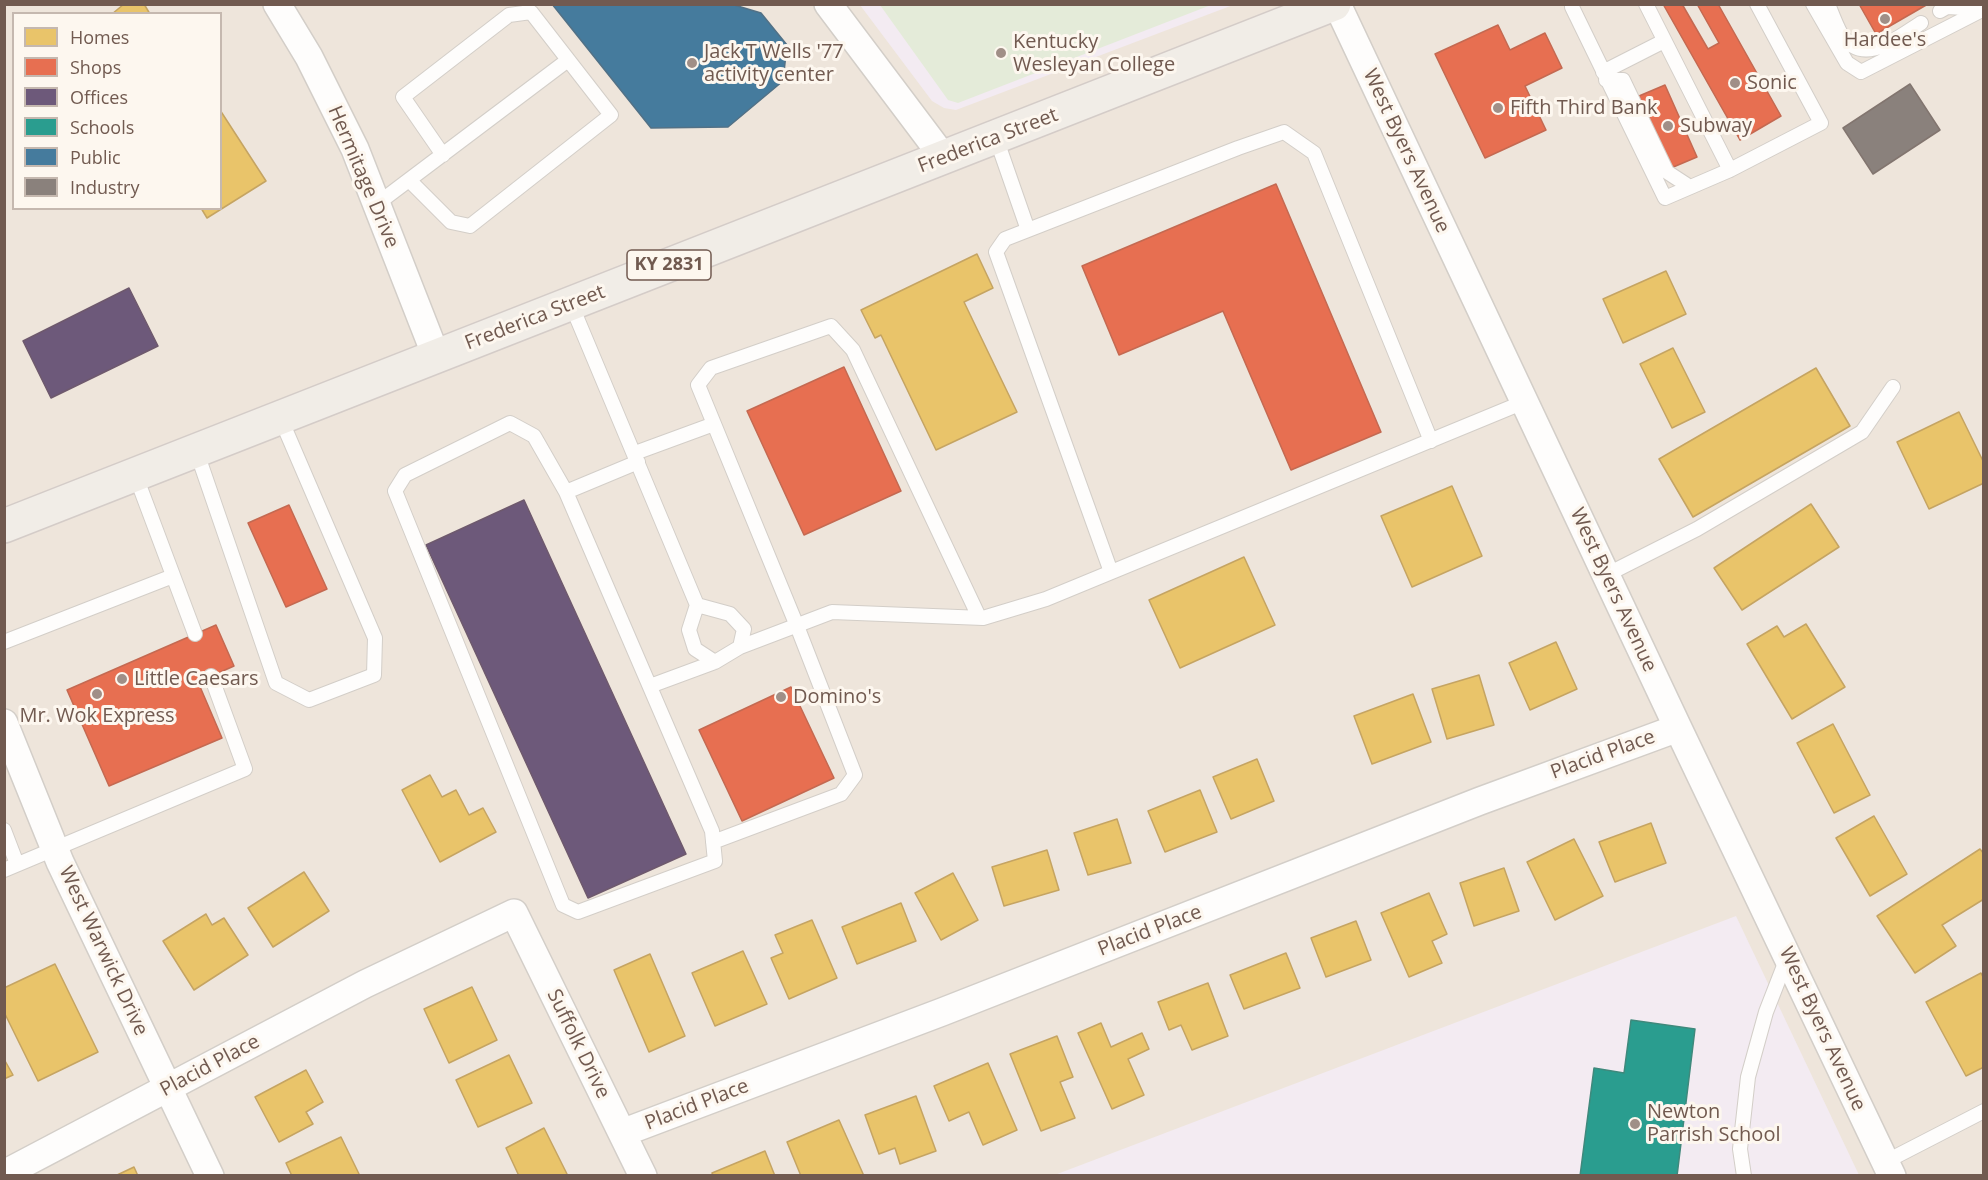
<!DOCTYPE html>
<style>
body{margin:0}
#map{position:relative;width:1988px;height:1180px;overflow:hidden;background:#f6f2ed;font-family:"Open Sans",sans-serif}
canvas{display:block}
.frame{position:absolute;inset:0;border:6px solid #715a50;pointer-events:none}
.legend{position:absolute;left:12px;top:12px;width:210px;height:198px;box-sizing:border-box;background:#fdf7ef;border:2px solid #c5b8af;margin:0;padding:8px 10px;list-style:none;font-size:18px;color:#715a50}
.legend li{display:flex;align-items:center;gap:12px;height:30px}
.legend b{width:30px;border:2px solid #c5b8af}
</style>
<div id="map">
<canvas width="1988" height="1180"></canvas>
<div class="frame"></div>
<ul class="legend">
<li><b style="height:16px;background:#e9c46a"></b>Homes</li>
<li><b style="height:16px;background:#e76f51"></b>Shops</li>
<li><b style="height:16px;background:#6d597a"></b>Offices</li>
<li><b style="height:16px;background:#2a9d8f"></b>Schools</li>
<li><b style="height:16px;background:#457b9d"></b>Public</li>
<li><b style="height:16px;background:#8a817c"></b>Industry</li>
</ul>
</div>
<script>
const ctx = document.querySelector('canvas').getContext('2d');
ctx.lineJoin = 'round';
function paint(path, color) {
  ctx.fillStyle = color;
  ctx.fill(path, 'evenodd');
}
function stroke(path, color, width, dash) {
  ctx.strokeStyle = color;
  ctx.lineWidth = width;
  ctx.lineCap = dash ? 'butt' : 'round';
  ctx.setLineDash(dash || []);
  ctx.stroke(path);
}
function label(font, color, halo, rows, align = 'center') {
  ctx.font = font + ' "Open Sans",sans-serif';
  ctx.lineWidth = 6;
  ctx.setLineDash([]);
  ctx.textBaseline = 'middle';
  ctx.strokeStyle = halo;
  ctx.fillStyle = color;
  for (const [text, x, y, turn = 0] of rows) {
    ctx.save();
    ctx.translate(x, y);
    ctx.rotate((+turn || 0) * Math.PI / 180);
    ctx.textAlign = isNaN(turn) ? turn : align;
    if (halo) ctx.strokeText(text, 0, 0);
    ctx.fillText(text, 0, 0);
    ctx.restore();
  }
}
const residential = new Path2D(`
 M5,5H1983V1175H5ZM14,14H220V208H14Z`);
const education = new Path2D(`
 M860,5H1233L956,110L944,108L932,101Z
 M1736,916L1859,1175L1052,1176Z`);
const green = new Path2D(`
 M880,5H1211L958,103L948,100Z`);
const homes = new Path2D(`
 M124,4H144L150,14H112Z
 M220,110L266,181L207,218L201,208H220Z
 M977,254L993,288L964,302L1017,412L936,450L881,335L875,338L861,310Z
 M1666,271L1686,314L1623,343L1603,299Z
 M1673,348L1705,412L1672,428L1640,364Z
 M1816,368L1850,426L1693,517L1659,459Z
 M1959,412L1984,463V483L1929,509L1897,442Z
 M1452,486L1482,556L1412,587L1381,516Z
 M1811,504L1839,547L1742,610L1714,568Z
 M1244,557L1275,625L1180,668L1149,600Z
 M1806,624L1845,687L1792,719L1747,644L1777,626L1784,637Z
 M1556,642L1577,689L1530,710L1509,663Z
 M1479,675L1494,725L1447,739L1432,689Z
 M1413,694L1431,742L1372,764L1354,716Z
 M1833,724L1870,795L1834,813L1797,743Z
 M1257,759L1274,801L1231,819L1213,777Z
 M430,775L442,797L456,790L469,815L483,808L496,832L440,862L402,790Z
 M1200,790L1217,832L1165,852L1148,811Z
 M1874,816L1907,874L1870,896L1836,838Z
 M1117,819L1131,863L1088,875L1074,833Z
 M1651,823L1666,863L1615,882L1599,842Z
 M1574,839L1603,896L1555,920L1527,862Z
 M1980,849L1984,854V899L1942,925L1956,946L1915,973L1877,916Z
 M1047,850L1059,890L1004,906L992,867Z
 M1504,868L1519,911L1474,926L1460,883Z
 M304,872L329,911L273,947L248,908Z
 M953,873L978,920L941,940L915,893Z
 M1429,893L1447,934L1432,941L1442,963L1409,977L1381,913Z
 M901,903L916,941L857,964L842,927Z
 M206,914L212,925L224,918L248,955L194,990L163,941Z
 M812,920L837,978L789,999L771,958L783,953L775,935Z
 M1356,921L1371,960L1326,977L1311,938Z
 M743,951L767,1004L715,1026L692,973Z
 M1286,953L1300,988L1244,1009L1230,975Z
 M650,954L685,1036L649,1052L614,970Z
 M55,964L98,1052L38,1081L4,1012V988Z
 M1981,973L1984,979V1067L1966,1076L1926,1002Z
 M1208,983L1228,1036L1192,1050L1181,1025L1169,1030L1158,1002Z
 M472,987L497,1040L449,1063L424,1009Z
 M1101,1023L1111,1047L1142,1033L1149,1049L1128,1059L1144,1095L1112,1109L1078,1033Z
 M1057,1036L1073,1077L1060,1082L1075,1118L1041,1131L1010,1054Z
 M509,1055L532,1103L478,1127L456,1080Z
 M4,1059L13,1075L4,1079Z
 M988,1063L1017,1130L983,1145L969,1112L949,1121L934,1086Z
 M306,1070L323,1102L306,1112L313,1124L279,1142L255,1097Z
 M916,1096L936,1151L900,1164L895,1148L879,1154L865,1115Z
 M839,1120L864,1176H801L787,1142Z
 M544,1128L567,1174L564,1176H519L506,1148Z
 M341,1137L360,1176H292L286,1163Z
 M765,1151L775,1176H713L712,1173Z
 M134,1167L138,1176H115Z`);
const shops = new Path2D(`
 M1663,4H1682L1708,49L1719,43L1697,4H1718L1781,116L1740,140Z
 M1859,4H1928L1876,34Z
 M1498,25L1510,50L1545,33L1562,68L1525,86L1546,130L1485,158L1435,54Z
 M1665,85L1697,157L1671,168L1639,96Z
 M1276,184L1381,432L1291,470L1223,311L1119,355L1082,266Z
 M844,367L901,491L804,535L747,411Z
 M289,505L327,589L286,607L248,523Z
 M216,625L234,666L198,682L222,738L109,786L67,690Z
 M791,687L834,778L742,821L699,730Z`);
const offices = new Path2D(`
 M129,288L158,346L51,398L23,341Z
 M524,500L686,854L588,898L426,545Z`);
const schools = new Path2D(`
 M1631,1020L1695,1029L1677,1176H1580L1594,1068L1624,1073Z`);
const public = new Path2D(`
 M552,4H731L761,13L787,45L783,81L728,127L651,128Z`);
const industry = new Path2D(`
 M1910,84L1940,130L1873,174L1843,128Z`);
const service = new Path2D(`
 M1646,4L1730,170L1821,123L1757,4
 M1813,4L1847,63L1861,72L1984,9
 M1828,4C1832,14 1836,25 1841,34C1863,68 1897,38 1921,23
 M1572,7L1665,198L1730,170
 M1940,11L1947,7L1982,9
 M1603,72L1664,41
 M1606,80H1623L1667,172L1690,187
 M996,138L1028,230
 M409,180L451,222L470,226L611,115L531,12L509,15L403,97L443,155
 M377,204L568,60
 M571,304L697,605L689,630L695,649L715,662L740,647L744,629L730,614L697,605
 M196,450L276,683L309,700L374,675L375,638L280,417
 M635,453L714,424
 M135,474L195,634
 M566,492L712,831L715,861L578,912L563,905L395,491L405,475L510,423L534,436L566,492L638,462
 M1111,572L996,252L1005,239L1238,148L1284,132L1314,153L1431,441
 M1606,575L1697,529L1862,432L1893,387
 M4,642L173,576
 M740,647L832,612L983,618L1046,599L1524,402
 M650,686L715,662
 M4,830L17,864
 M713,842L841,794L855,775L797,626L698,385L711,368L831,326L853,350L979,617
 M4,870L245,769L211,676
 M1885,1162L1984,1111
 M1744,1176L1740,1149L1748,1077L1766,1012L1787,958`);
const minor = new Path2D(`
 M277,4L309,57L355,149L436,356
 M828,4L944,158
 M1337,4L1678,728L1892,1176
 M4,723L60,862L210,1176
 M622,1133L942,1012L1480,801L1678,728
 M4,1174L365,984L514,913L643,1176`);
const primary = new Path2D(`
 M4,526L1334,4`);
const markers = [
 [1885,19,6,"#a08f87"],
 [1001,53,6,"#a08f87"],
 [692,63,6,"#a08f87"],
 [1735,83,6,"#a08f87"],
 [1498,108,6,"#a08f87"],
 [1668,126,6,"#a08f87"],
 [122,679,6,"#a08f87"],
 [97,694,6,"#a08f87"],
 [781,697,6,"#a08f87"],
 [1635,1124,6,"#a08f87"]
];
const shields = [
 [669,265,84]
];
const shieldNames = [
 ["KY 2831",669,265]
];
const poiNames = [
 ["Hardee's",1885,40,"center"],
 ["Kentucky",1013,42],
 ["Wesleyan College",1013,65],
 ["Jack T Wells '77",704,52],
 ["activity center",704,75],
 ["Sonic",1747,83],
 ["Fifth Third Bank",1510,108],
 ["Subway",1680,126],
 ["Little Caesars",134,679],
 ["Domino's",793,697],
 ["Mr. Wok Express",97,716,"center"],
 ["Newton",1647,1112],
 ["Parrish School",1647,1135]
];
const streetNames = [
 ["Frederica Street",988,141,-21],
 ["West Byers Avenue",1406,151,65],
 ["Hermitage Drive",363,177,67],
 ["Frederica Street",535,318,-21],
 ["West Byers Avenue",1613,590,65],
 ["Placid Place",1603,755,-20],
 ["Placid Place",1150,931,-21],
 ["West Warwick Drive",103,951,65],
 ["West Byers Avenue",1822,1029,65],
 ["Suffolk Drive",578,1044,64],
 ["Placid Place",210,1066,-28],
 ["Placid Place",697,1105,-21]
];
paint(residential, '#eee5db');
paint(education, '#f3ebf2');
paint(green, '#e4ebd9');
paint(homes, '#e9c46a');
stroke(homes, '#c5a462', 1.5);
paint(shops, '#e76f51');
stroke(shops, '#c46951', 1.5);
paint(offices, '#6d597a');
stroke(offices, '#6e596d', 1.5);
paint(schools, '#2a9d8f');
stroke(schools, '#3f897c', 1.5);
paint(public, '#457b9d');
stroke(public, '#527186', 1.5);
paint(industry, '#8a817c');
stroke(industry, '#82756f', 1.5);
stroke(service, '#d3cec8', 16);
stroke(minor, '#d3cec8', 30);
stroke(primary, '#d4ccc8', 36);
stroke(service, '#fefdfc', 14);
stroke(minor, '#fefdfc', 27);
stroke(primary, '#f1ede7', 33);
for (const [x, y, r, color] of markers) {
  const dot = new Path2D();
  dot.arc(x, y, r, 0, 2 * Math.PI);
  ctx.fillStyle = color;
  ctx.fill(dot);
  stroke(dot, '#fdf7ef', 2);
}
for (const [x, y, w] of shields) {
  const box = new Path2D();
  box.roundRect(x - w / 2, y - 15, w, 30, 4.5);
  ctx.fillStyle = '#fdf7ef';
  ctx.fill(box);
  stroke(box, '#715a50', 1.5);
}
label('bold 18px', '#715a50', null, shieldNames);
label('20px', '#715a50', '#fdf7ef', poiNames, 'left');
label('20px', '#715a50', '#fdf7ef', streetNames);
</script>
